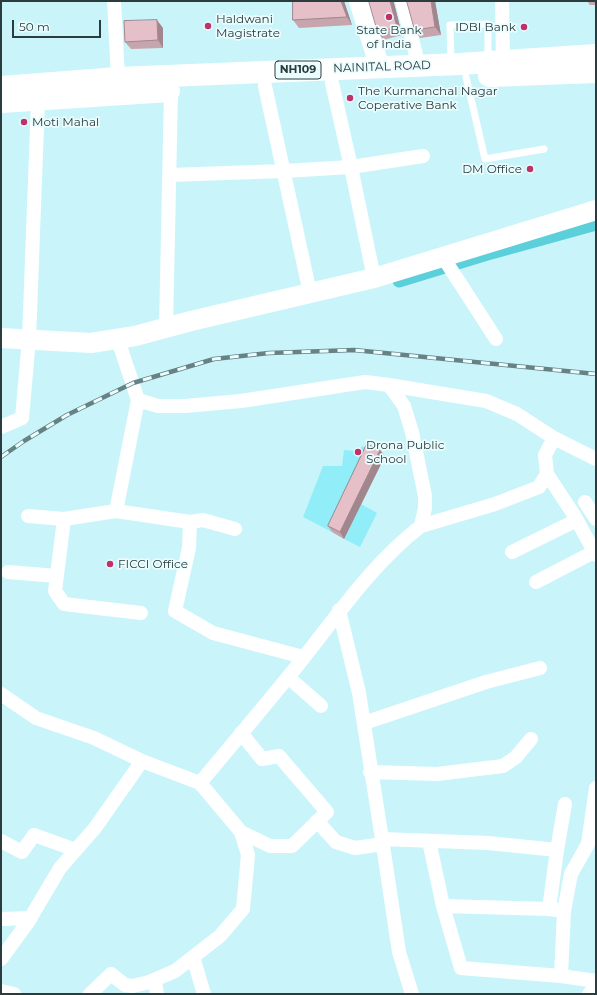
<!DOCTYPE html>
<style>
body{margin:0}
#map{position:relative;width:597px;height:995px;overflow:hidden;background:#c9f5fa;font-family:Montserrat,sans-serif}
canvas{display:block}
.frame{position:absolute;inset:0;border:2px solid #2b3c3e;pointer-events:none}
.scale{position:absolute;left:12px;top:20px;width:89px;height:18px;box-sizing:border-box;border:2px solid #2b3c3e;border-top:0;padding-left:5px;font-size:12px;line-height:14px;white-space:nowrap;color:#2b3c3e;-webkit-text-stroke:3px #ebfdfe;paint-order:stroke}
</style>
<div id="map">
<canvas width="597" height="995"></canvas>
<div class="frame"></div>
<div class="scale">50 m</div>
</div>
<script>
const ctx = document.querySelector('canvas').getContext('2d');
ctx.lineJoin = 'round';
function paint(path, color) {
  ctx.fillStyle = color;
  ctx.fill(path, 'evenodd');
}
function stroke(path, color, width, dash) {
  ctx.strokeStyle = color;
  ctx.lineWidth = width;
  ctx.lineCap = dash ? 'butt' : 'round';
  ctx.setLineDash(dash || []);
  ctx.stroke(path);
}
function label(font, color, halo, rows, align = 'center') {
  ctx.font = font + ' Montserrat,sans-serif';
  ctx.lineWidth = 3.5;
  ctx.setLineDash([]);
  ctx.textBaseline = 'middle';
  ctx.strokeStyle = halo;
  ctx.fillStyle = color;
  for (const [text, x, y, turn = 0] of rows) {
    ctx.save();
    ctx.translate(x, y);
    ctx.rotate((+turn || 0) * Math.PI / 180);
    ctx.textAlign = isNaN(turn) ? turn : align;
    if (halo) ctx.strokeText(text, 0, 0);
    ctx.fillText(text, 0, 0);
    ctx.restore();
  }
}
const green = new Path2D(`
 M362,446L372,450L332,532L303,517L323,466H342L344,450L359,451Z
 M361,504L377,513L360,547L344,539Z`);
const canal = new Path2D(`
 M399,281L484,255L596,224`);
const lane = new Path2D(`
 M451,62L450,25L488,24V59
 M466,77L485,159L544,149`);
const street = new Path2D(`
 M114,1L118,78
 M402,1L419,66
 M502,1L503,60
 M332,83L351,167L374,278
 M265,86L310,293
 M169,175L284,171L351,167L423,156
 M443,257L496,339
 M166,328L171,91
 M118,340L138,400L158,406H185L241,401L365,382L389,385L486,401L517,414L554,438L596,459
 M1,427L22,418L29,339L38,100
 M547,474L574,515L596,555
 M585,502L596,519
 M116,511L138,400
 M28,516L64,519
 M190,522L203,520L235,529
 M421,526L495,504L539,487L547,474L545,455L554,438
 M512,552L577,520
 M8,572L57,576
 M536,582L594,552
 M339,610L359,693L382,839L488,843L557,850L549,909L564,911L561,976L596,981
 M141,613L64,604L55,591L64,519L116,511L190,522L189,548L175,611L213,633L303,657
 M288,677L321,706
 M1,694L36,718L94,738L142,761L200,783
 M364,723L486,682L540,668
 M370,772L437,774L503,766L516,757L531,739
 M317,821L336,842L355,848L383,844
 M241,832L270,846H292L327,812L279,756L262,759L241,733
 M382,839L399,952L412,994
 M1,841L22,852L34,835L76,850
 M429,841L443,906L461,968L561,976
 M557,850L565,804
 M443,906L549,909
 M564,911L571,874L588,844L596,788
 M1,919L31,918
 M193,957L204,994
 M1,959L28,922L60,868L95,828L142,761
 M155,980L157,994
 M1,991L14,994
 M90,994L111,974L125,985L133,986L149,982L175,971L220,936L243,909L248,855L241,832L200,783C231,746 262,709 293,671C334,621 369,566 421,526L425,508V496L412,432L404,406L389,385
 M589,994L596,987`);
const secondary = new Path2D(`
 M359,1L380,68
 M1,338L91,343L135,336L191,321L374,278L596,210`);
const highway = new Path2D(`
 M489,76L596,72
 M1,87L118,78L460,64L596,55
 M1,102L169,91`);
const rail = new Path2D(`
 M1,457L24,441L67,415L133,383L214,359L269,353L354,350L596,374`);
const wall = new Path2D(`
 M344,1L352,25L299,28L293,20Z
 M435,1L441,35L420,38L415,30Z
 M587,1H596V6L595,5H590Z
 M394,3L402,35L383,40L378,32Z
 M163,28V48L131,49L125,42Z
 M385,456L344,539L332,532L328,526Z`);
const shadedWall = new Path2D(`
 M341,1H344L352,25L347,17Z
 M390,1H394V3L402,35L397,27Z
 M431,1H435L441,35L435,27Z
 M157,20L163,28V48L158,40Z
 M380,450L385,456L344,539L340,532Z`);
const building = new Path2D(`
 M293,1H341L347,17L293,20Z
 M369,1H390L397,27L378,32Z
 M407,1H431L435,27L415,30Z
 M157,20L158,40L125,42L124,21Z
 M367,444L380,450L340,532L328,526Z`);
const markers = [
 [389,17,4,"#be3269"],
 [208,26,4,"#be3269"],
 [524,27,4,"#be3269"],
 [350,98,4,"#be3269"],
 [24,122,4,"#be3269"],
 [530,169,4,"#be3269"],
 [358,452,4,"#be3269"],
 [110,564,4,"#be3269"]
];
const shields = [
 [298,70,46]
];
const shieldNames = [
 ["NH109",298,70]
];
const poiNames = [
 ["Haldwani",216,19],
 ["Magistrate",216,33],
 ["IDBI Bank",516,27,"right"],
 ["State Bank",389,30,"center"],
 ["of India",389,44,"center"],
 ["The Kurmanchal Nagar",358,91],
 ["Coperative Bank",358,105],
 ["Moti Mahal",32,122],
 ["DM Office",522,169,"right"],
 ["Drona Public",366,445],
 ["School",366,459],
 ["FICCI Office",118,564]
];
const streetNames = [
 ["NAINITAL ROAD",382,67,-2]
];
paint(green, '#91edf7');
stroke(canal, '#5bcfda', 13);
stroke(lane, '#fff', 7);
stroke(street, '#fff', 14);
stroke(secondary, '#fff', 20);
stroke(highway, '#fff', 22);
stroke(rail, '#678285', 4.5);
stroke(rail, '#ebfdfe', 3, [9]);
paint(wall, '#c6a5ad');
paint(shadedWall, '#a1868d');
paint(building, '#e6c0c9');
stroke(building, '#a1868d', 1);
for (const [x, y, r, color] of markers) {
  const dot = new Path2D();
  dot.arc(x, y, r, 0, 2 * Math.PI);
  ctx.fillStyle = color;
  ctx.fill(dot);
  stroke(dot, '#ebfdfe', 1.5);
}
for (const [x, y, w] of shields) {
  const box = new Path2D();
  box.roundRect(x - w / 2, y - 9, w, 18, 3);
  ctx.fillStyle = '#ebfdfe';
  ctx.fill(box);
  stroke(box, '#2b3c3e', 1);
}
label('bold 11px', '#2b3c3e', null, shieldNames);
label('12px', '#2b3c3e', '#ebfdfe', poiNames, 'left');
label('12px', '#2b3c3e', '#ebfdfe', streetNames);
</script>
